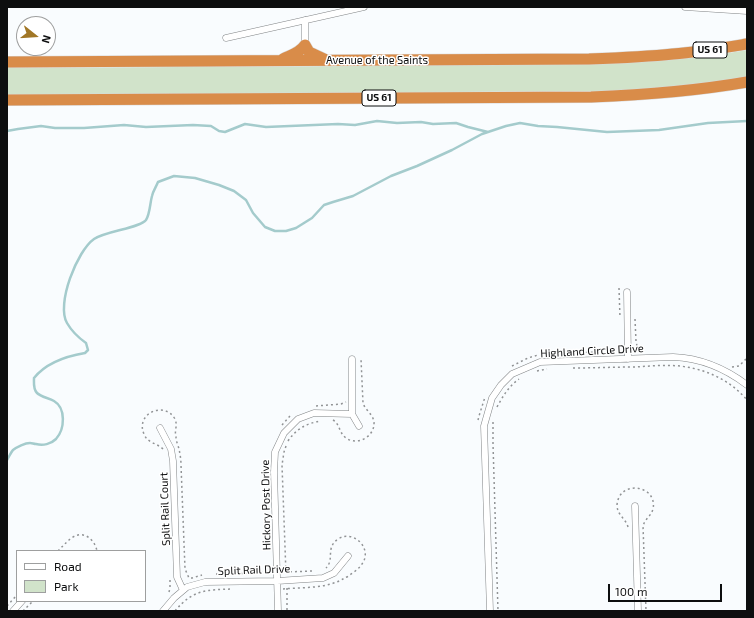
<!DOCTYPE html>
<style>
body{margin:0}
#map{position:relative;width:754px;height:618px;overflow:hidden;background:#f9fcfe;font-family:"Exo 2",sans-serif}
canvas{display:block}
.frame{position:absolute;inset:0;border:8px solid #0d0e0f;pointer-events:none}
.legend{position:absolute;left:16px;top:550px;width:130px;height:52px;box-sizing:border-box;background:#fff;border:1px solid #9e9f9f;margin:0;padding:5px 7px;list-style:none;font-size:12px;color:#0d0e0f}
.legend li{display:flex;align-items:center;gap:8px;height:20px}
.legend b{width:20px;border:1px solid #9e9f9f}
.north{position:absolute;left:16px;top:16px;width:40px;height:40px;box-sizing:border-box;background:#fff;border:1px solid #9e9f9f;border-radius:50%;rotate:107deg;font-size:11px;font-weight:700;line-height:16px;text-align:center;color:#0d0e0f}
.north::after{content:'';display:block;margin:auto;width:14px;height:18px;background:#a17726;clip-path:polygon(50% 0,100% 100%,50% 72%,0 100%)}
.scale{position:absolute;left:608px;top:584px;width:114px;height:18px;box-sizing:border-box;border:2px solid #0d0e0f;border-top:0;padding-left:5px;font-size:12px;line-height:14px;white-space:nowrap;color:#0d0e0f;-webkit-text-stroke:3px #fff;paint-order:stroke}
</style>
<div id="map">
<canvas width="754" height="618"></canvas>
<div class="frame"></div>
<ul class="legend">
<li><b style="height:5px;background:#fff"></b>Road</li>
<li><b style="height:11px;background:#d1e3ca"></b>Park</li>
</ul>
<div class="north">N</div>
<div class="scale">100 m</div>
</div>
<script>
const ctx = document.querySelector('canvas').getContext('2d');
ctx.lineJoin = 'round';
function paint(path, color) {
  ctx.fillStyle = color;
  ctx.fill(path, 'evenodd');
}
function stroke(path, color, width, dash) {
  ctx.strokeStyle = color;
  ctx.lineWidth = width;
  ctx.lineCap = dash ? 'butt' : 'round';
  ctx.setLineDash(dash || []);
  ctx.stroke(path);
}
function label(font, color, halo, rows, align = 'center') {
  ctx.font = font + ' "Exo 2",sans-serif';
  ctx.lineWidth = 3;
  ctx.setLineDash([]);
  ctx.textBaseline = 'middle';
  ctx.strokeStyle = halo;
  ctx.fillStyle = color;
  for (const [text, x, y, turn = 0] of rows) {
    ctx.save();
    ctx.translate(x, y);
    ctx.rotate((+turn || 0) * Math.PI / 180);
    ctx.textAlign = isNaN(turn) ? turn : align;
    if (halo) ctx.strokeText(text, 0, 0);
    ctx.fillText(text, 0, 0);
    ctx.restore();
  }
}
const green = new Path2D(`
 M747,50V77L714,83L617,91L7,95V68L343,66L650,61L710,56Z`);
const stream = new Path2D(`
 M7,131L18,129L41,126L55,128H84L124,125L146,127L193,125L211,126L219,131L225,132L245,124L266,127L338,124L355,125L377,121L397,123L421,122L433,124L456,123L468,127L488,132
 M7,460C9,457 11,452 13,450C17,447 25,443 30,443C32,443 34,444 36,444C43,446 51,444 56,439C65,429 66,408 54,401C49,398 41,397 37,393C33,389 34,383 34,378C46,363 67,356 85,353L88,350L86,343C79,338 71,330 67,323C56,304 77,251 94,239C106,231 140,228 146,220C150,214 150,203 152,196C153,191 156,187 158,182L174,176L195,178L219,185L234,191L246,200L253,213L265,227L275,231H286L296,228L312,218L324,205L333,202L353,196L391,176L417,166L452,150L482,134L506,126L520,123L538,126L557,127L607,132L659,130L708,123L747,121`);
const path = new Path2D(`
 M619,288L620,318
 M635,319L636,341L638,351
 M541,355L549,353L602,352
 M512,366L528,358L538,355
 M732,367L739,366L747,358
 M573,368C594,368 614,367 635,367C652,366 670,364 687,367C710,371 732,382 747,400
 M537,371L547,369
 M316,406L341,404L346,402
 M497,407C503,396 509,386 519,379
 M333,420C340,424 339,433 346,438C357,446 375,437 374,422C373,414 365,410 363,403L361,359
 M478,420L479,416L485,397
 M493,422V444L498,611
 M282,425L290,416
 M288,441C296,429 307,423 321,421
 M286,446L284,452L282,465L286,574
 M163,449C157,443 147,443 144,434C135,414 164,400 175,419C178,426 174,431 176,437C176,441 178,445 179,449C180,454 181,459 181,465L185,569L189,578H192L202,575
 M628,527C626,519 617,515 617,505C619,479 658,485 653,509C651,516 645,519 643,526L646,611
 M58,551C63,546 67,541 73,537C84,530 95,540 97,551
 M285,572L313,571
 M216,574L261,573L270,571
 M287,588V611
 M283,589C303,587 325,589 343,579C348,577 360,568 362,564C373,549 354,529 338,539C325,548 335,559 326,568
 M169,592L170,588V578
 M7,606L17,595
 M23,611L33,601
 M175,611C193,589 207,590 233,589`);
const street = new Path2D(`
 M685,7L747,11
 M226,38L364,7
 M305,45V20
 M627,292L628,359
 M352,414L359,426
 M160,428L171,449L173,461L177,577L183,590
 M635,506L638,611
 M13,611L22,601
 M163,611L174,598L187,587L205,582L277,581L323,578L334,573L348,556
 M278,611L274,472L275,452L284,433L298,419L314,413L352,414V359
 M490,611L484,426L492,398L501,385L512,374L540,362L673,357C700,358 726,369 747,385`);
const highway = new Path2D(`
 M283,59C291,55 300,53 305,45L309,52L324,59
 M7,62L589,59C617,58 645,57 673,54C698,52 722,48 747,44
 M7,100L591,97C643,95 695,91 747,82`);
const shields = [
 [710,50,34],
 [379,98,34]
];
const shieldNames = [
 ["US 61",710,50],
 ["US 61",379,98]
];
const streetNames = [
 ["Avenue of the Saints",377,60],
 ["Highland Circle Drive",592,351,-3],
 ["Hickory Post Drive",266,505,-91],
 ["Split Rail Court",165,509,-92],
 ["Split Rail Drive",254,570,-2]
];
paint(green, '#d1e3ca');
stroke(stream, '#a4cbcc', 2.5);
stroke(street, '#818486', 7);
stroke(highway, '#d8d8d9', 12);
stroke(path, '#919395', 1.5, [2, 3]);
stroke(street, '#fff', 6);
stroke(highway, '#d98c49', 11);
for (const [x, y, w] of shields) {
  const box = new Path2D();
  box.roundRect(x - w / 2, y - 8, w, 16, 3);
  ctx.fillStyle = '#fff';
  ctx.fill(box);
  stroke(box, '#0d0e0f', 1);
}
label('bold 10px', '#0d0e0f', null, shieldNames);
label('11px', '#0d0e0f', '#fff', streetNames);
</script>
